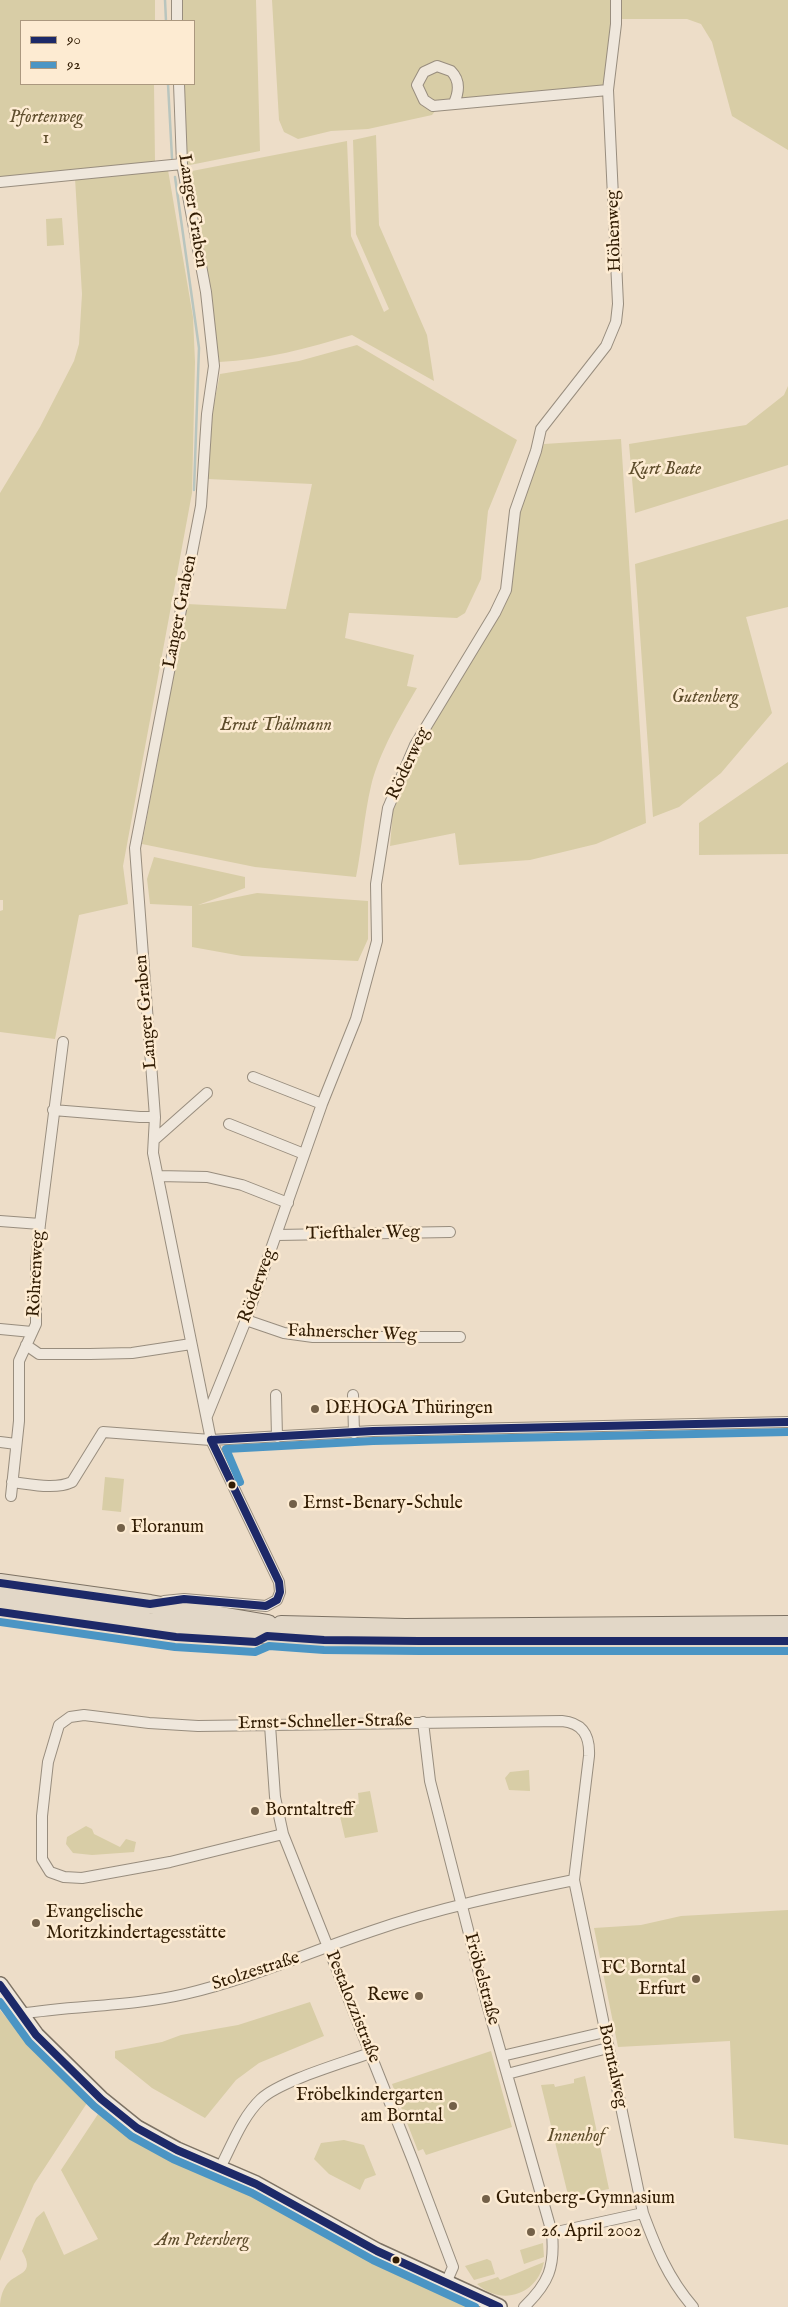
<!DOCTYPE html>
<meta charset="utf-8">
<style>
body{margin:0}
#map{position:relative;width:788px;height:2307px;overflow:hidden;background:#edddc8;font-family:"IM FELL English",serif}
canvas{display:block}
.legend{position:absolute;left:20px;top:20px;width:175px;height:65px;box-sizing:border-box;background:#fdebd2;border:1px solid #ab987f;margin:0;padding:6px 9px;list-style:none;font-size:15px;color:#311c03}
.legend li{display:flex;align-items:center;gap:10px;height:25px}
.legend b{width:25px;border:1px solid #ab987f}
</style>
<div id="map">
<canvas width="788" height="2307"></canvas>
<ul class="legend">
<li><b style="height:6px;background:#1d2968"></b>90</li>
<li><b style="height:6px;background:#4b95c4"></b>92</li>
</ul>
</div>
<script>
const ctx = document.querySelector('canvas').getContext('2d');
ctx.lineJoin = 'round';
function paint(path, color) {
  ctx.fillStyle = color;
  ctx.fill(path, 'evenodd');
}
function stroke(path, color, width, dash) {
  ctx.strokeStyle = color;
  ctx.lineWidth = width;
  ctx.lineCap = dash ? 'butt' : 'round';
  ctx.setLineDash(dash || []);
  ctx.stroke(path);
}
function label(font, color, halo, rows, align = 'center') {
  ctx.font = font + ' "IM FELL English",serif';
  ctx.lineWidth = 5;
  ctx.setLineDash([]);
  ctx.textBaseline = 'middle';
  ctx.strokeStyle = halo;
  ctx.fillStyle = color;
  for (const [text, x, y, turn = 0] of rows) {
    ctx.save();
    ctx.translate(x, y);
    ctx.rotate((+turn || 0) * Math.PI / 180);
    ctx.textAlign = isNaN(turn) ? turn : align;
    if (halo) ctx.strokeText(text, 0, 0);
    ctx.fillText(text, 0, 0);
    ctx.restore();
  }
}
const green = new Path2D(`
 M0,0H155V21H21V84H154L155,162L0,178Z
 M180,0H256L260,151L190,165L187,164L183,84H194V21H180Z
 M272,0H613V24L604,87L442,102L432,115L368,129L331,131L298,139L284,132L279,120Z
 M618,0H788V150L732,116L712,42L701,24L687,19H618Z
 M376,135L379,225L427,335L434,381L352,335C308,348 265,360 219,362L211,290L189,175L192,171L347,141L351,236L384,312L389,309L356,234L353,140Z
 M168,170L193,317L195,362L192,493L123,866L128,904L79,915L55,1039L0,1032V911L3,910V900H0V493L40,427L74,361L79,344L82,294L75,178Z
 M62,218L64,245L47,246L46,219Z
 M357,345L517,440L488,511L481,579L465,613L457,618L349,613L345,638L414,655L407,686L417,688C400,717 379,753 371,786C364,816 362,847 356,877L255,867L142,844L187,604L286,609L312,484L208,479L212,413L220,374L299,361Z
 M788,386V465L635,513L629,444L746,425L784,395Z
 M621,439L646,823L596,844L530,860L459,865L455,833L390,846L393,810L422,742L510,591L517,520L544,444Z
 M788,519V607L746,617L772,713L721,773L679,807L653,817L635,564Z
 M788,762V854L699,855V823Z
 M154,857L245,877V888L198,905L257,893L368,901V939L358,961L242,956L192,947V906L150,904L147,879Z
 M105,1477L124,1479L121,1512L102,1510Z
 M529,1770L530,1791L509,1790L505,1778L510,1772Z
 M370,1791L378,1832L345,1838L338,1808L359,1804L358,1793Z
 M86,1826L92,1829L94,1834L120,1847L126,1839L136,1842L134,1852L92,1855L73,1853L66,1844L67,1837Z
 M788,1910V2145L734,2138L730,2041L618,2047L594,1928L641,1925L681,1916Z
 M310,2002L324,2036L259,2063L236,2080L205,2118L152,2088L115,2058V2051L162,2042L181,2035L238,2025Z
 M0,2010L30,2046L87,2103L34,2184L0,2261Z
 M491,2051L512,2127L426,2155L423,2149L418,2151L392,2084Z
 M585,2076L609,2189L579,2195V2197L569,2199L541,2085L554,2084L555,2087L574,2083V2079Z
 M98,2114L161,2153L246,2189L287,2210L368,2258L469,2307H0C0,2299 2,2291 7,2284C17,2272 36,2275 22,2251L36,2218L44,2211L64,2255L98,2239L61,2170Z
 M344,2140L364,2145L376,2175L365,2179L360,2190L329,2174L314,2159L321,2143Z
 M543,2243L544,2257L524,2264L520,2250Z
 M487,2259L491,2261L495,2274L474,2280L465,2266Z
 M544,2262C538,2294 502,2307 477,2284L498,2277L500,2280Z`);
const stream = new Path2D(`
 M165,0L166,21
 M168,84L172,158
 M175,177L199,348L194,490`);
const minor = new Path2D(`
 M177,21V0
 M454,103C459,92 460,80 451,71L437,66L424,72L417,85L424,100L433,106L608,90
 M0,182L182,164
 M253,1077L322,1104
 M53,1110L140,1117H155
 M229,1124L304,1154
 M154,1140L207,1093
 M158,1176L207,1177L242,1185L288,1203
 M0,1221L40,1224
 M277,1235L450,1232
 M246,1320L284,1333L313,1337H460
 M0,1329L32,1332
 M26,1345L39,1354H90L132,1353L191,1344
 M276,1395L277,1437
 M353,1395L354,1433
 M207,1416L246,1320L322,1104L356,1019L377,941L376,884L388,808L415,745L495,613L506,590L515,511L536,451L541,429L606,346L616,322L618,304L608,90L616,24V0
 M0,1442L16,1444
 M12,1482C30,1484 55,1490 72,1482L103,1432L211,1440L373,1431L788,1422
 M11,1496L19,1421V1361L36,1324V1264L40,1224L63,1042
 M164,1601L184,1599L266,1606L277,1600L280,1592L279,1582L211,1440L153,1153L155,1117L135,848L201,506L207,414L214,366L206,292L182,164L179,84
 M423,1722L430,1781L487,2004L552,2233C555,2267 549,2283 524,2307
 M270,1725L275,1797L283,1834L413,2161L453,2267L446,2283
 M283,1834L170,1862L82,1878L64,1877L50,1872L42,1859V1816L48,1762L59,1725L70,1717L84,1715L149,1723L198,1726L562,1721C583,1723 590,1736 589,1756L574,1880L643,2213C656,2248 668,2278 693,2307
 M20,2014C75,2005 129,2007 185,1994C250,1979 309,1952 372,1931C438,1908 506,1894 574,1880
 M502,2056L605,2032
 M507,2074L608,2048
 M220,2168C232,2145 242,2117 261,2099C280,2081 343,2063 370,2053
 M552,2233L643,2213`);
const secondary = new Path2D(`
 M0,1985L36,2035L101,2099L137,2128L177,2150L256,2184L377,2251L499,2307`);
const trunk = new Path2D(`
 M0,1583L150,1604L268,1624
 M0,1601L183,1627L324,1640L788,1639
 M281,1625L405,1628L788,1625`);
const bus1 = new Path2D(`
 M211,1440L373,1431L788,1422
 M0,1583L150,1604L184,1599L266,1606L277,1600L280,1592L279,1582L211,1440
 M0,1612L176,1637L256,1642L267,1636L324,1640L419,1641H788
 M0,1985L36,2035L101,2099L137,2128L177,2150L256,2184L377,2251L499,2307`);
const bus2 = new Path2D(`
 M240,1482L226,1449L373,1441L788,1432
 M0,1622L175,1647L255,1652L269,1646L324,1650L419,1651H788
 M0,2002L29,2042L94,2106L131,2136L173,2159L252,2193L373,2260L475,2307`);
const markers = [
 [315,1409,5,"#736048"],
 [232,1485,4.5,"#311c03"],
 [293,1504,5,"#736048"],
 [121,1528,5,"#736048"],
 [255,1811,5,"#736048"],
 [36,1923,5,"#736048"],
 [696,1979,5,"#736048"],
 [419,1996,5,"#736048"],
 [453,2106,5,"#736048"],
 [486,2199,5,"#736048"],
 [531,2232,5,"#736048"],
 [396,2260,4.5,"#311c03"]
];
const parkNames = [
 ["Pfortenweg",46,118],
 ["1",46,139],
 ["Kurt Beate",665,470],
 ["Gutenberg",705,698],
 ["Ernst Thälmann",276,726],
 ["Innenhof",576,2137],
 ["Am Petersberg",202,2241]
];
const streetNames = [
 ["Langer Graben",192,211,81],
 ["Höhenweg",615,231,-92],
 ["Langer Graben",181,612,-79],
 ["Röderweg",409,764,-65],
 ["Langer Graben",147,1012,-95],
 ["Tiefthaler Weg",363,1234,-1],
 ["Röhrenweg",37,1274,-87],
 ["Röderweg",258,1286,-70],
 ["Fahnerscher Weg",352,1334,2],
 ["Ernst-Schneller-Straße",325,1723,-1],
 ["Stolzestraße",256,1972,-18],
 ["Fröbelstraße",481,1979,75],
 ["Pestalozzistraße",352,2007,68],
 ["Borntalweg",612,2066,78]
];
const poiNames = [
 ["DEHOGA Thüringen",325,1409],
 ["Ernst-Benary-Schule",303,1504],
 ["Floranum",131,1528],
 ["Borntaltreff",265,1811],
 ["Evangelische",46,1913],
 ["Moritzkindertagesstätte",46,1934],
 ["FC Borntal",686,1969,"right"],
 ["Erfurt",686,1990,"right"],
 ["Rewe",409,1996,"right"],
 ["Fröbelkindergarten",443,2096,"right"],
 ["am Borntal",443,2117,"right"],
 ["Gutenberg-Gymnasium",496,2199],
 ["26. April 2002",541,2232]
];
paint(green, '#d8cda6');
stroke(stream, '#b9c5be', 2.5);
stroke(minor, '#988d7e', 12);
stroke(secondary, '#7d7264', 18);
stroke(trunk, '#7d7264', 20);
stroke(minor, '#efe7dc', 10);
stroke(secondary, '#efe7dc', 15);
stroke(trunk, '#e2d7c7', 18);
stroke(bus1, '#1d2968', 8);
stroke(bus2, '#4b95c4', 8);
for (const [x, y, r, color] of markers) {
  const dot = new Path2D();
  dot.arc(x, y, r, 0, 2 * Math.PI);
  ctx.fillStyle = color;
  ctx.fill(dot);
  stroke(dot, '#fdebd2', 2);
}
label('italic 18px', '#5e4d2c', '#fdebd2', parkNames);
label('18px', '#311c03', '#fdebd2', streetNames);
label('18px', '#311c03', '#fdebd2', poiNames, 'left');
</script>
